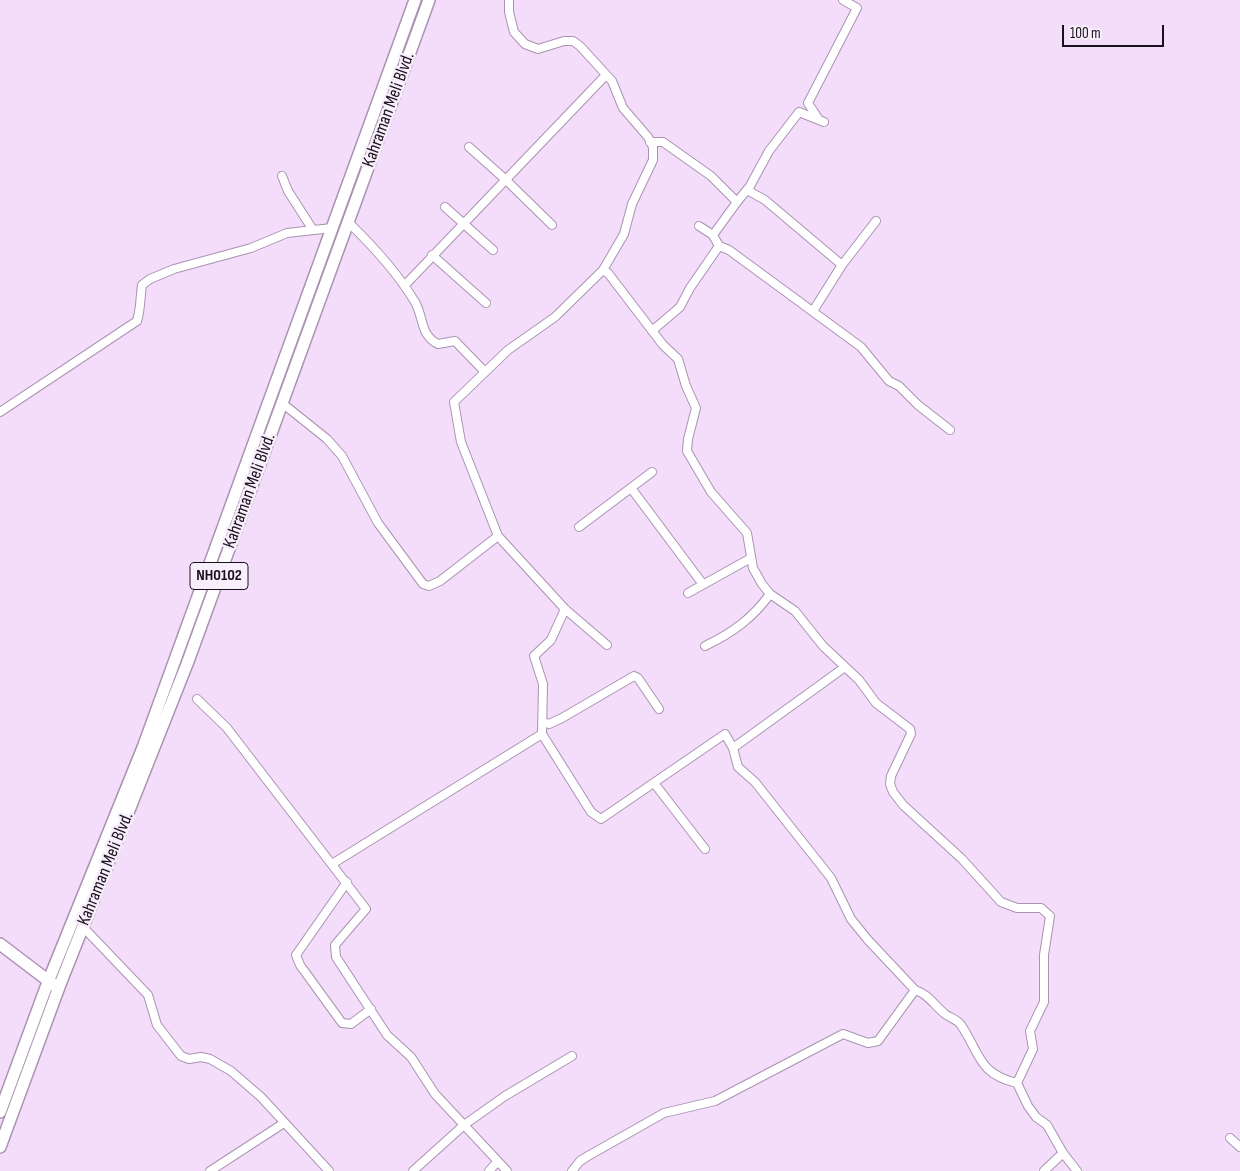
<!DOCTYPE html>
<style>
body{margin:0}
#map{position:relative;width:1240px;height:1171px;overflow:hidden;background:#f3ddfb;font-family:"Sofia Sans Condensed",sans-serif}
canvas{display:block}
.scale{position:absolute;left:1062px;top:25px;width:102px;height:22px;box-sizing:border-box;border:2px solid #18101a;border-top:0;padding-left:6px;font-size:15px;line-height:18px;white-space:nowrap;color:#18101a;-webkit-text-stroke:4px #f8effc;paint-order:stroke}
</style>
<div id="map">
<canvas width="1240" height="1171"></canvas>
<div class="scale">100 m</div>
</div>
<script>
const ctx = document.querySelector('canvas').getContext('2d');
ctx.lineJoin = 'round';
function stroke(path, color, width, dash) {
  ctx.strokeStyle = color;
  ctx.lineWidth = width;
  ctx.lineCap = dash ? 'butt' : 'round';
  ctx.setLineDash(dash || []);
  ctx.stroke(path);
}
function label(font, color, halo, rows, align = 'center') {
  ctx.font = font + ' "Sofia Sans Condensed",sans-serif';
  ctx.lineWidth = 5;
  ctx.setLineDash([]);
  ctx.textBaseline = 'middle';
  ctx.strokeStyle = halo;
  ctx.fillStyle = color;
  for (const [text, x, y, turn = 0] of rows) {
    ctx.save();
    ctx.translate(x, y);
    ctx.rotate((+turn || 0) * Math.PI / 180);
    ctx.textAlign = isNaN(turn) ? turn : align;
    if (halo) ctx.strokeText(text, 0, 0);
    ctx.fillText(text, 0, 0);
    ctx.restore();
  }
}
const minor = new Path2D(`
 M509,0V12L514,32L525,44L538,49L564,41H573L580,46L612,81L623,108L648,137L653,147V160L632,204L624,234L603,270L608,273L663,345L678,359L686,386L696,408L688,439L687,451L711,492L747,533L753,568L762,584L770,594L795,611L823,646L859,680L876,703L910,729L911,734L891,776L890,784L893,792L903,805L962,859L1001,902L1017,908H1041L1050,916L1044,955V1002L1030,1031L1033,1049L1017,1083L1028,1106L1036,1117L1047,1125L1063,1153L1077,1171
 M819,120L808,103L857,8L843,0
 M650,142H663L711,176L737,202L750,186L769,151L799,112L824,122
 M469,147L506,180L552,225
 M282,176L288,191L313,230
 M747,190L765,200L842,265
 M445,207L493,250
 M348,222C373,246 397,272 415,302C424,318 420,335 438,344L455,341L485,372
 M699,226L713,235
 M719,246L729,250L861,347L889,381L899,386L918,405L950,430
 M432,255L486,303
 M603,270L555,317L508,350L454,402L461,442L498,536L565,609L607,645
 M405,285L606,75
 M813,311L842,265L876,221
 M652,331L680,307L690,288L719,246L713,235L737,202
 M282,403L327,439L342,456L378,523L423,584L429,586L440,581L498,536
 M0,412L137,321C141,308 140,298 142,285L150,279L174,269L251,248L287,233L332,228
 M631,488L702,583
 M579,527L652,472
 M688,593L751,558
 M565,609L551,640L534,656L543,684L542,734L591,812L601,819L725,734L733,748L738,767L755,782L831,878L851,919L868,940L915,990
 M705,646C732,633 753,618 770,594
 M197,699L227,728L366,909L335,945L336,957L387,1035L411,1057L435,1094L507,1171
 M543,722L549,724L562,718L634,676L638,678L659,709
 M733,748L845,667
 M654,783L705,849
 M332,864L542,734
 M347,882L296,955L300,965L342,1023L351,1024L371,1009
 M83,927L148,995L157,1025L181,1056L189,1059L201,1057L210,1059L231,1071L261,1097L329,1171
 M1230,1138L1240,1147
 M210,1171L284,1123
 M413,1171L464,1125L505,1096L572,1056
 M489,1171L497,1162
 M572,1171L580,1161L588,1156L664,1113L715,1101L843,1034L868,1043L878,1041L915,990C928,994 934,1005 945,1014C950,1018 957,1019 961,1025C980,1053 978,1074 1017,1083
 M1044,1171L1063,1153`);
const highway = new Path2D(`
 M0,944L54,985
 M0,1112L48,982L144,745L415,0
 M0,1147L59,987L187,664L429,0`);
const shields = [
 [219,576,58]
];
const shieldNames = [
 ["NH0102",219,576]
];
const streetNames = [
 ["Kahraman Meli Blvd.",389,110,-70],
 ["Kahraman Meli Blvd.",250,491,-70],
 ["Kahraman Meli Blvd.",106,869,-68]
];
stroke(minor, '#a993b0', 10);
stroke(highway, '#a993b0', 14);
stroke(minor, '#fff', 8);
stroke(highway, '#fff', 11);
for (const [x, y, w] of shields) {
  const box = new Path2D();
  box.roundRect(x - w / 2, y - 13.5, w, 27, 4);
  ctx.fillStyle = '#f8effc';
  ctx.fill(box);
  stroke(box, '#18101a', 1);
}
label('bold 16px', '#18101a', null, shieldNames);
label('18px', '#18101a', '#f8effc', streetNames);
</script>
